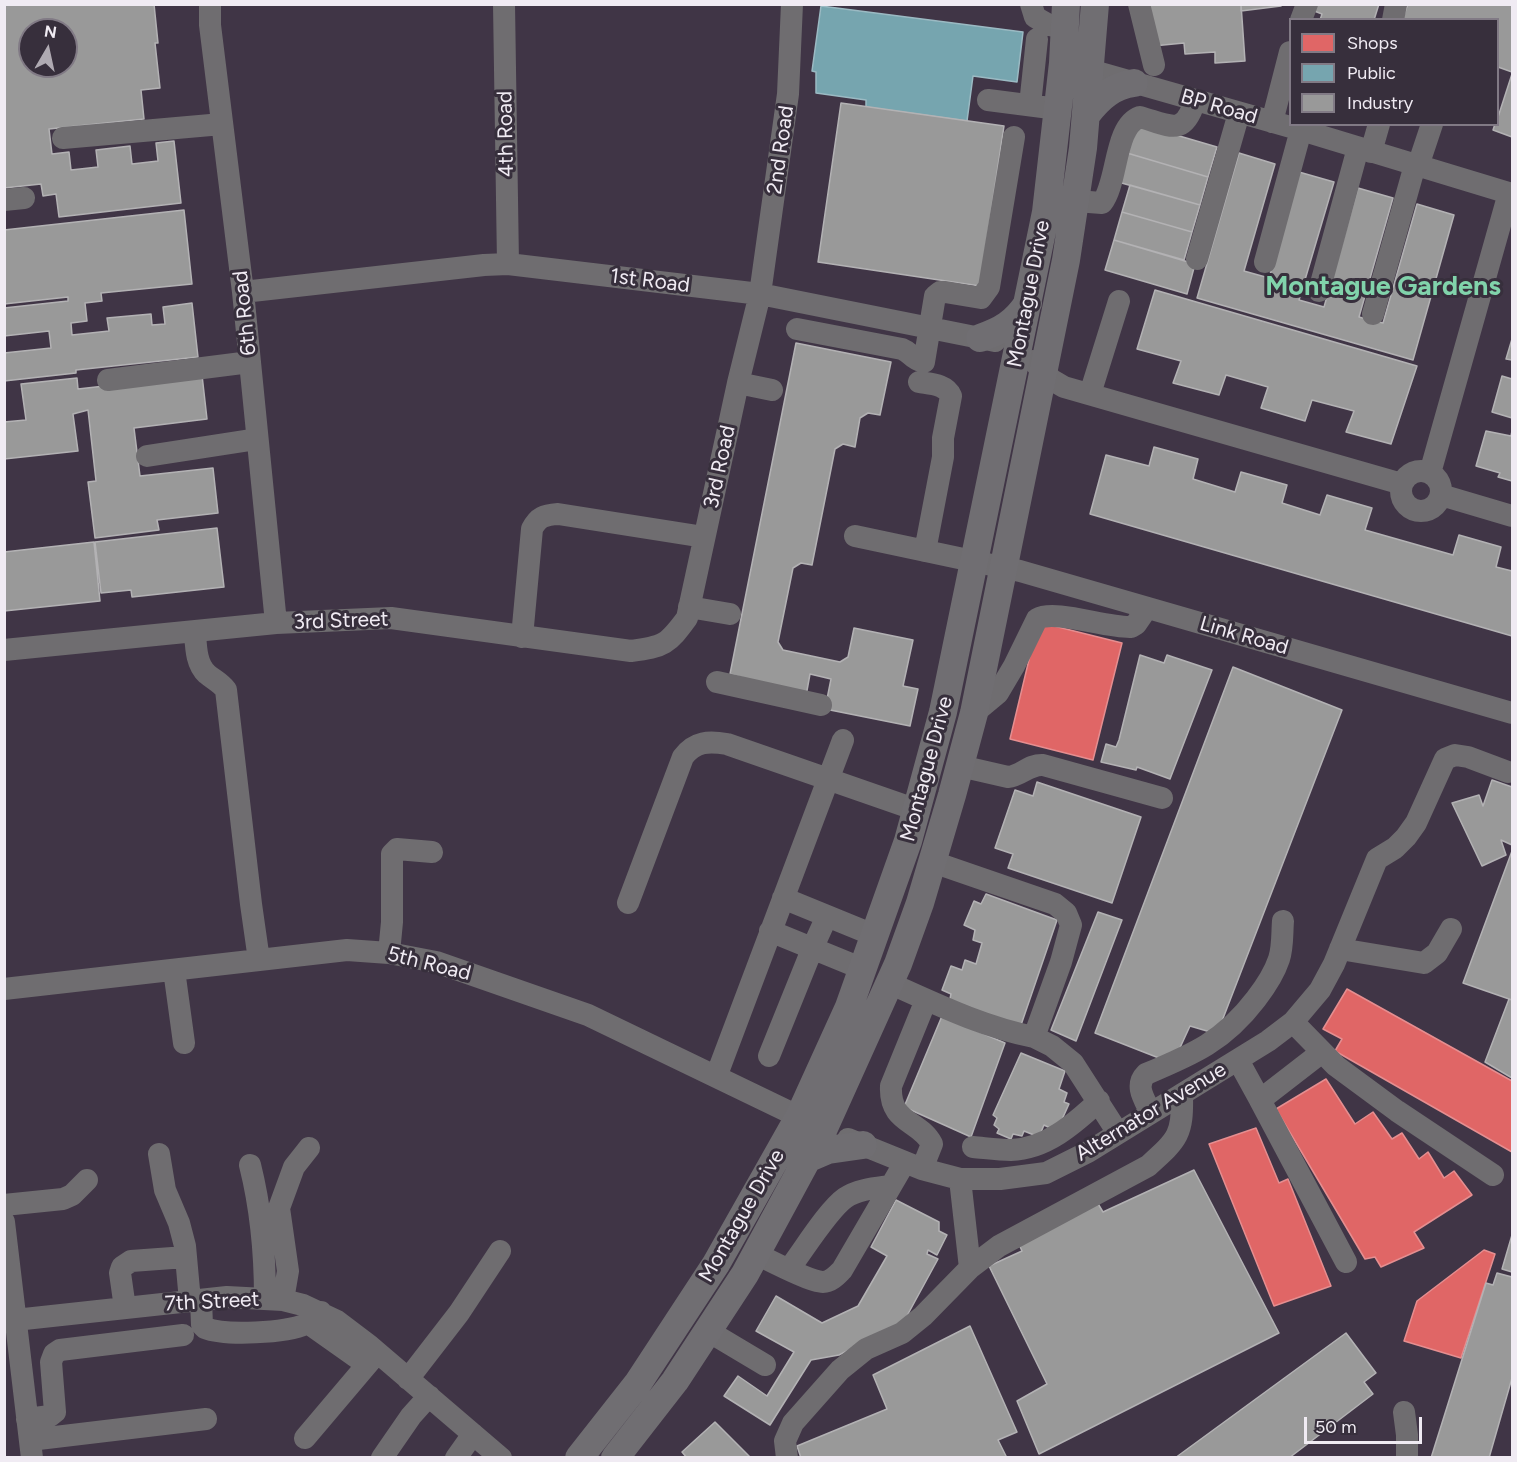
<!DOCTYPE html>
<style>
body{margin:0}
#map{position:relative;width:1517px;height:1462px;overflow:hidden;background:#363239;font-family:Figtree,sans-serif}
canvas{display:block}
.frame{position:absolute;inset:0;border:6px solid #f0ebf3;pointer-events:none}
.legend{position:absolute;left:1289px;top:18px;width:210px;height:108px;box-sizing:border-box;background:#372f3c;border:2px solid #817a85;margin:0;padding:8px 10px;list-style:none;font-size:18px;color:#f0ebf3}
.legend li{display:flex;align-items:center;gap:12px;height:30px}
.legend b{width:30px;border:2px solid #817a85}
.north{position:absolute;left:18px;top:18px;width:60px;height:60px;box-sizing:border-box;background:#372f3c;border:2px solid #817a85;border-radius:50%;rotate:9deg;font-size:16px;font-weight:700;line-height:24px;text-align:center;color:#f0ebf3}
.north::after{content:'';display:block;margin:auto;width:21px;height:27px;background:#afaab2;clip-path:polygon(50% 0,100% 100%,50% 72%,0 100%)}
.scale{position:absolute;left:1304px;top:1417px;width:118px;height:27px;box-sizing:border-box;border:3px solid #f0ebf3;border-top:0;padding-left:8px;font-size:18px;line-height:21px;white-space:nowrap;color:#f0ebf3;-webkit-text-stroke:4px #372f3c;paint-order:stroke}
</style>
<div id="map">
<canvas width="1517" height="1462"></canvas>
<div class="frame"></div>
<ul class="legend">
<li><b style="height:16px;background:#e06666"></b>Shops</li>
<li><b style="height:16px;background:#76a5af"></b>Public</li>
<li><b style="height:16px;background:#999"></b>Industry</li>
</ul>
<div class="north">N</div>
<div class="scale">50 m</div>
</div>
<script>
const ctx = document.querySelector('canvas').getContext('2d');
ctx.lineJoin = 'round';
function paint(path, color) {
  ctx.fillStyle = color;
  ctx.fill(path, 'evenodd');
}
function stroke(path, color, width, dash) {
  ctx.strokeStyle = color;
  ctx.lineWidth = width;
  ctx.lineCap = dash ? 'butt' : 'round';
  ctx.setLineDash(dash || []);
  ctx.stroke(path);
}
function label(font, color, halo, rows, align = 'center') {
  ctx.font = font + ' Figtree,sans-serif';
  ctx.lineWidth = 6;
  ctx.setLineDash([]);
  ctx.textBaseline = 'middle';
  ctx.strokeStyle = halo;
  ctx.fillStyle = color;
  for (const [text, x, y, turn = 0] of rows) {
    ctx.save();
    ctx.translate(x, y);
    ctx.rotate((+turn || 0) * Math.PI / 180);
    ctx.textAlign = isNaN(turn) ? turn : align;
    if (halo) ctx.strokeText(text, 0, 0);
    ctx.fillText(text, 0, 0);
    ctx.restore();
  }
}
const built = new Path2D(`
 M5,5H1512V1457L5,1458ZM1290,20H1498V124H1290ZM30,30H66V66H30Z`);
const shops = new Path2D(`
 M1038,622L1122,643L1093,760L1010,739Z
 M1347,989L1512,1081V1152L1335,1051L1342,1039L1323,1029Z
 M1326,1079L1355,1124L1373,1112L1392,1139L1402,1133L1419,1159L1428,1152L1444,1178L1454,1171L1472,1195L1414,1232L1424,1248L1381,1267L1375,1257L1365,1259L1276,1109Z
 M1256,1128L1279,1183L1288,1179L1331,1286L1274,1306L1209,1144Z
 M1484,1250L1495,1254L1461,1358L1404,1341L1417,1301Z`);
const public = new Path2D(`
 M821,6L1023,32L1017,82L973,76L967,121L866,107V100L816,93V72L812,71Z`);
const industry = new Path2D(`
 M4,4H154L158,43H155L160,88L141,90L144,119L49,129L52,154L69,152L71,170L98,167L96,150L130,146L132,164L158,161L156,143L174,141L181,203L59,217L56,194L43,196L41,184L4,188ZM30,30H66V66H30Z
 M1150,4H1241L1245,61L1215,63V52L1185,54L1184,43L1153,46Z
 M1241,4H1280L1281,6L1241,11Z
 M1311,4H1379L1374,20H1320L1322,14L1309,9Z
 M1408,4H1512V72L1498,67V20H1402Z
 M1512,74V137L1493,130L1495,124H1498V117Z
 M841,103L1004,126L980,286L818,262Z
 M1135,123L1217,147L1208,177L1127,153Z
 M1127,153L1208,177L1200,205L1118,182Z
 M1239,153L1275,164L1244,271L1269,278L1299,172L1334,182L1299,300L1324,307L1358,188L1393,198L1359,317L1383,323L1417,204L1454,215L1413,360L1197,298Z
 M1130,185L1200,205L1192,232L1122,212Z
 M184,210L192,284L101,293L102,301L85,303L87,321L71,323L72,335L109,331L107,318L151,314L152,325L165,324L163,307L192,303L198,357L76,370V373L4,381V353L51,348L49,331L4,336V308L68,301V297L4,304V230Z
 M1122,212L1192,232L1184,260L1114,240Z
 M1114,240L1195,264L1187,294L1105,270Z
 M1155,290L1417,366L1391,444L1346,432L1354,411L1312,400L1305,421L1261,408L1268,387L1226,375L1219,395L1173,383L1181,361L1137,349Z
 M1512,339V360L1506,359Z
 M796,343L891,362L880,415L868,413L860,418L855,447L843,444L835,449L812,565L801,563L793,568L778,642L783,650L840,662L848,657L854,628L913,640L903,686L918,689L910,726L825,709L831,679L810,674L806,696L730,674Z
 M202,375L207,419L134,428L140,476L213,468L218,513L157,520L159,530L95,538L88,482L96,481L88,410L73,414L78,451L4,459V422L26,420L21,384L77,378L78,389Z
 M1502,376L1512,379V418L1492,412Z
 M1486,431L1511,436L1512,431V481L1498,477L1500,473L1476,466Z
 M1154,447L1198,459L1193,479L1235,492L1241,472L1287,485L1282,503L1320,515L1327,495L1372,508L1365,530L1453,555L1459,535L1501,547L1496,567L1512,571V636L1090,514L1106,455L1149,466Z
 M217,528L224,587L132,597L131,590L101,593L95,542Z
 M94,542L100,601L4,611V552Z
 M1140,655L1164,663L1167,655L1212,670L1170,779L1137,767L1136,770L1101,762L1106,744L1116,747L1119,740Z
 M1233,667L1342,710L1217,1034L1190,1026L1178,1052L1164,1060L1095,1033Z
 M1492,780L1512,787V845L1501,840L1506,855L1482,866L1452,803L1479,795L1483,806Z
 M1037,782L1141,817L1112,903L1008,868L1013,854L995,848L1015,790L1033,796Z
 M1512,851V1000L1463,983Z
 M986,894L1057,920L1020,1028L949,1003L951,994L942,990L951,966L962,970L965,960L976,964L982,943L973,940L975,930L964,925L974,901L981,904Z
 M1098,912L1122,920L1076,1041L1051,1030Z
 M1509,999L1512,1000V1078L1485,1062Z
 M942,1016L1005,1043L971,1137L904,1107Z
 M1021,1053L1065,1071L1059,1089L1067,1093L1064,1102L1069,1104L1059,1126L1052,1129L1044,1125L1039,1137L1024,1131L1022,1136L1013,1134L1011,1139L997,1133L999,1129L994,1125L997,1118L993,1115Z
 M1194,1170L1279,1333L1039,1454L1017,1401L1047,1384L989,1266L1022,1251L1017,1240L1097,1202L1103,1212Z
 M896,1200L939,1222V1231L947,1235L937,1255L928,1250L927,1254L938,1259L902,1325L891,1329L839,1355L811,1360L770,1425L724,1396L738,1376L767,1396L794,1352L756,1331L776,1296L822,1323L858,1306L887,1256L871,1247Z
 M1512,1235V1272L1502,1269Z
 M1497,1273L1512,1277V1378L1489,1458H1431L1486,1283L1493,1285Z
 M970,1326L1017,1432L998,1440L1007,1458H801L797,1446L887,1409L873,1375Z
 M1346,1333L1376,1373L1364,1382L1373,1394L1289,1458H1175Z
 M715,1422L751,1458H687L682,1452Z`);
const minor = new Path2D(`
 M210,4V25L243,292L276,623
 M504,4L508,264
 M1031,4L1035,17L1049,25L1065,28
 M1139,4L1154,65
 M1301,20L1307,4
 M1393,20L1396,4
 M1076,66L1301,130L1512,194
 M988,100L1058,109
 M1030,105L1037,39
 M1272,122L1290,52
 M63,138L222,124
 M1371,152L1379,124
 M1418,166L1432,124
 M4,200L24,198
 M1076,201L1102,203C1118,183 1114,126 1140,117C1171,126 1184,137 1195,100
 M1197,259L1239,113
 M1265,262L1301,130
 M1319,291L1358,148
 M243,292L484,265L508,264L760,294L995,341
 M1373,314L1415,165
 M797,329L902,349C912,353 911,359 924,362L935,296L940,292H945L981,298L989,287L1014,137
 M1033,361L1052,380L1064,387L1402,484
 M108,380L250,362
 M919,382C930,384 946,384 951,396L943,438V457L925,551
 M738,383L772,390
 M1090,394L1119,301
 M147,456L257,439
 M1401 491a20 20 0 1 1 40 0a20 20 0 1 1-40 0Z
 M1430,473L1509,193
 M1441,495L1512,516
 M855,536L1020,571L1512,713
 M689,607L730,614
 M195,632C196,647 196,664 207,674C214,680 221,683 226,690L251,904L259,960
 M522,637L532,529C538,517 544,515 558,514L704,537
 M4,650L276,623L391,618L631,651C664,647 668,644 687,618L738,383L760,294L788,94L792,4
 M717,682L821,705
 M974,713L998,693L1014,666L1037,619C1055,609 1106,628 1131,627L1136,624L1147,608
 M960,766L1008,777C1021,776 1029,764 1043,765L1162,798
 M783,898L876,936
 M628,903L683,757C695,741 709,741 727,744L917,810
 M770,931L863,969
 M1340,949L1424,963L1437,953L1451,929
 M389,953L392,922V854L397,849L432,852
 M174,970L184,1043
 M889,983C936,1004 983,1027 1034,1037L1061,962L1071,925L1066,913L1055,904L933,862
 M4,989L347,950L389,953L436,962L588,1015L812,1123
 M1293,1022L1336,1066L1397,1111L1493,1175
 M1034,1037L1052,1046L1073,1063L1118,1133
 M1322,1052L1260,1100L1346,1262
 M769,1056L813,947L827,916
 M1238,1060L1260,1100
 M716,1077L843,740
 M1151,1113C1145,1100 1134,1086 1146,1074C1194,1054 1224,1041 1256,999C1266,986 1274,974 1279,959C1283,947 1282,933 1283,921
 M848,1139L922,1169L960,1179H1000L1046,1173L1088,1152L1268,1041L1293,1022L1320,990L1334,964L1377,859L1395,848L1406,837L1416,823L1445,759L1455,755L1468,757L1508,772
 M973,1147C985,1148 998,1150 1011,1150C1046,1149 1074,1124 1099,1101
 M159,1154L165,1190L179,1223L185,1246L190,1301
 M250,1165C261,1209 265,1254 265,1298
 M922,1169L932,1144C920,1120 889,1124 891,1086L926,1000
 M960,1179L970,1268
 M4,1205L63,1199L72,1195L87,1180
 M4,1222L32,1458
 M756,1254C769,1260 810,1282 823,1282C831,1282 837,1275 842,1270L905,1162
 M789,1269C803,1251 828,1210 845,1198C858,1189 876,1188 891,1186
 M201,1300L202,1325L205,1328C225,1336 286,1333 306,1324C312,1321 317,1316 321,1312
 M283,1300L288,1271L279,1208L294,1167L309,1148
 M125,1308L120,1273L122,1267L131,1261L186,1257
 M15,1320L227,1297L283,1300L303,1305L337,1321L370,1346L501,1458
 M308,1323L366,1364
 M708,1331L765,1365
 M408,1379L459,1313L500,1251
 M1404,1412L1407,1435V1458
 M27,1419L50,1416L55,1412L51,1362L54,1354L60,1350L183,1335
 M305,1438L377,1353
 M30,1440L206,1419
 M382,1458L411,1416L429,1396
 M456,1458L473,1434
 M787,1458L785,1441L793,1423L840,1370L866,1349L902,1333L923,1316L970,1268L999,1246L1148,1166C1178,1139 1183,1135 1182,1094`);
const major = new Path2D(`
 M1087,114C1100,97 1113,86 1134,83
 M980,338C1001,331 1015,323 1028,303
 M807,1159L828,1150L863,1145
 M579,1458L638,1383L716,1264L799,1117L849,1007L908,841L943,712L1046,212L1063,63L1066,4
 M615,1458L675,1381L745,1274L824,1128L898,964L920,903L952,795L974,713L1066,260L1083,148L1095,4`);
const streetNames = [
 ["BP Road",1219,107,16],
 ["4th Road",506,134,-91],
 ["2nd Road",781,150,-82],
 ["1st Road",650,281,7],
 ["Montague Drive",1029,294,-79],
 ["6th Road",245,313,-96],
 ["3rd Road",720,467,-78],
 ["3rd Street",341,621,-2],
 ["Link Road",1244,636,16],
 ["Montague Drive",927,769,-75],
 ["5th Road",429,964,14],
 ["Alternator Avenue",1151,1112,-31],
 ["Montague Drive",742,1216,-60],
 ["7th Street",212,1302,-3]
];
const districtNames = [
 ["Montague Gardens",1383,287]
];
paint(built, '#403546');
paint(shops, '#e06666');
stroke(shops, '#e58e90', 1.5);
paint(public, '#76a5af');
stroke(public, '#9bbac3', 1.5);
paint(industry, '#999');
stroke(industry, '#b3b2b4', 1.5);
stroke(minor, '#6f6d70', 22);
stroke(major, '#706e72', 28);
label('21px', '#f0ebf3', '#372f3c', streetNames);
label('bold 27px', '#81d3ab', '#372f3c', districtNames);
</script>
